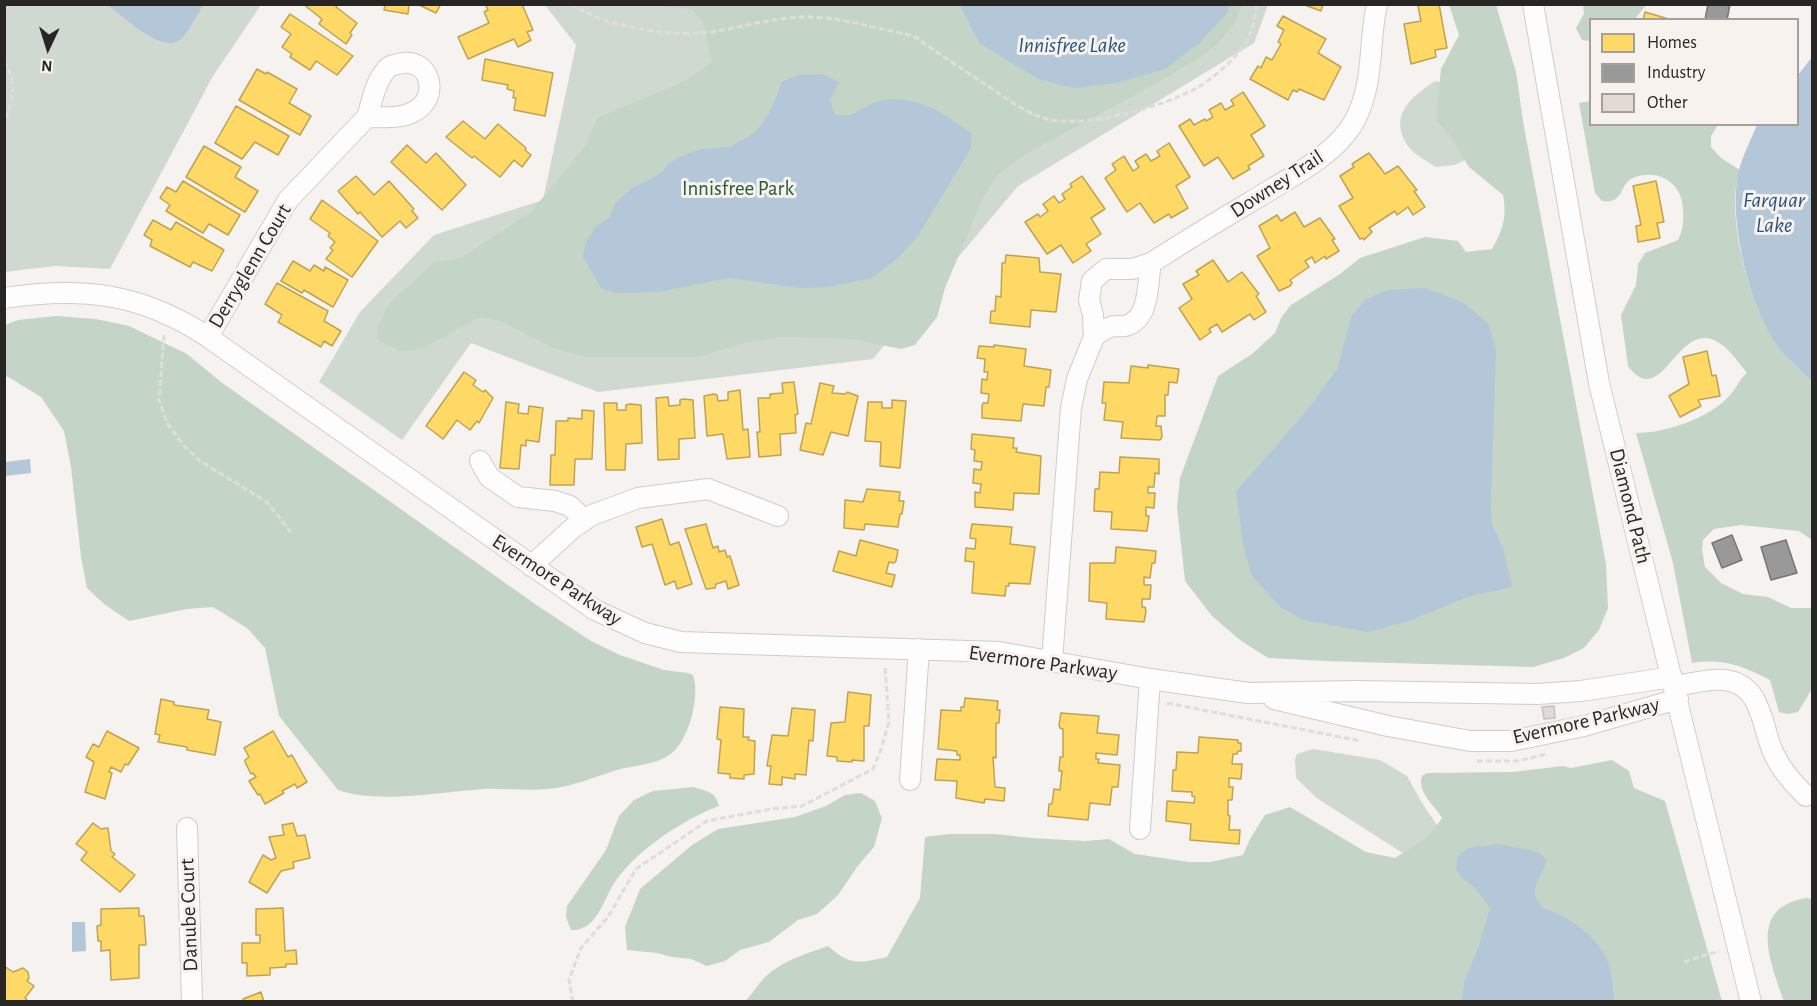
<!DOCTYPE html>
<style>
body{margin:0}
#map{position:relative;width:1817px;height:1006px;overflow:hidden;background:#f5f2f0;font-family:"Alegreya Sans",sans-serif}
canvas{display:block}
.frame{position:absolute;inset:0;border:6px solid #282624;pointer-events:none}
.legend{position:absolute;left:1589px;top:18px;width:210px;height:108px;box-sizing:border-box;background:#f7f2ee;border:2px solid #a4a09d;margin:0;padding:8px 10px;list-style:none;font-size:18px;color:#282624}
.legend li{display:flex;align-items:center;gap:12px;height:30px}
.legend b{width:30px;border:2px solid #a4a09d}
.north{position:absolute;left:18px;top:18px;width:60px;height:60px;-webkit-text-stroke:4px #f7f2ee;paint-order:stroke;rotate:184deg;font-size:16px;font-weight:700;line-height:24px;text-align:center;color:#282624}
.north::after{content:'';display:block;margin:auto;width:21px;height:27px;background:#282624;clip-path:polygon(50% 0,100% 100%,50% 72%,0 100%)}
</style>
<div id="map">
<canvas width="1817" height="1006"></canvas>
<div class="frame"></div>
<ul class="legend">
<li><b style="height:16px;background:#ffd966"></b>Homes</li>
<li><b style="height:16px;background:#999"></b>Industry</li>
<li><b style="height:16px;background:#e2dad5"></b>Other</li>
</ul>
<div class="north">N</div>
</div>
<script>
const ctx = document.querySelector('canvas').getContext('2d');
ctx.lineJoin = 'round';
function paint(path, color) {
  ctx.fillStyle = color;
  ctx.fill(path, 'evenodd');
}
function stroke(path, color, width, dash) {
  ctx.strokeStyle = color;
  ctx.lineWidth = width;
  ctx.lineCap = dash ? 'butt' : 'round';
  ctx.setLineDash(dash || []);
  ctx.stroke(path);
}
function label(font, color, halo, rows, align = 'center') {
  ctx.font = font + ' "Alegreya Sans",sans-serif';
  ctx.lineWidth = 6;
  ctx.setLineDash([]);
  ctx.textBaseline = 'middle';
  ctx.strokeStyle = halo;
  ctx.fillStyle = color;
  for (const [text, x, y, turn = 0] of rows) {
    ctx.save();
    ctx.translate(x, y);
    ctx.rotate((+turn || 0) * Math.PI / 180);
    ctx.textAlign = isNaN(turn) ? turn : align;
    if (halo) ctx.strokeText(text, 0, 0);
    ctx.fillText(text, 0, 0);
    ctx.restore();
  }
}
const green = new Path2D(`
 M5,5H261L213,76L110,269L55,266L5,272Z
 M545,5H1268L1254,43L1018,186L873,359L598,392L471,343L402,440L319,382L360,312L434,235L543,200L576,45Z
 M1435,81L1457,86L1469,158L1455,165L1435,167C1426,160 1411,153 1406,143C1389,113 1413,96 1435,81Z
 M1313,749L1380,760L1407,776L1422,803L1439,828L1431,871L1318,799L1296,778L1295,759L1297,754Z`);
const forest = new Path2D(`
 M651,5H1242L1234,24L1218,43L1201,57L1150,87L1031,151L999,173L984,195L945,288L937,317L915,345L901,349L852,339L782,337L744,343L699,357H585L553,348L501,321L480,317L422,349L399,351L377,339L378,325L390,303L434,262L461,258L531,212L586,145L597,118L687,80L712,62L703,21L691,9Z
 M1449,5H1496L1516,72L1524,127L1606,564L1608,608L1599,630L1584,648L1564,658L1533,667L1326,661L1268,658L1240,640L1212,616L1185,581L1177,507L1180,478L1218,376L1252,354L1275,333L1281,318L1291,305L1340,274L1360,258L1425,237L1458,241L1466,252L1492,249C1503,229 1507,218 1503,195L1469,167L1450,136L1436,120L1441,69L1459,35Z
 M1583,5V4L1646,5L1635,19L1590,20V41L1582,40L1576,28L1584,14Z
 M1590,101V124L1718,125L1711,136V147L1721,158L1740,170C1724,213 1750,304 1775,341C1785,357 1800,369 1812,382V540L1799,531L1741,525L1714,529L1703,540L1702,550L1705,567L1721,583L1743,594L1768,597L1791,608H1812V689L1798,712L1787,714L1779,712L1770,680C1743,666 1723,658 1692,663L1673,563L1636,433C1666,433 1710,418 1730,395C1737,388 1739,379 1747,373C1737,361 1729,347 1714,340C1676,324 1661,411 1628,366L1621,315L1636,285L1638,264L1645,253L1678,240C1683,230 1684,221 1683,209C1682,182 1657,168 1633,178C1618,185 1625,204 1602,201L1595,193L1579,103Z
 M56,316L96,319L129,326L187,354L221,382L535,604L591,641L620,655L664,670L688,673L693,675C700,695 690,737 673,752C659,765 635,765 617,770C594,777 572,787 547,789C526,791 504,788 483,789C442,792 376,804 338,790L279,716L265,648L247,628L213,607L187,609L129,621L104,604L87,588L81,557L71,467L64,431L41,397L5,375V325L18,320Z
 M1612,760L1629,771L1634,788L1665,801L1722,1001L744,1002C753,994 758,984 766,976C784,960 806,954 828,946C850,966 859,963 887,957L920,898L925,837L949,834H995L1032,838L1085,841L1109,839L1135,854L1189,862H1210L1243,855L1250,839L1265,815L1290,807L1366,852L1395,858L1429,836L1442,818C1434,804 1417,793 1422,776L1427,773L1512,772L1563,766L1571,768Z
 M693,787C707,792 715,790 719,806C684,819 640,848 617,879C603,897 599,931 571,930L566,917L567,906L606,850L619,816L634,800L653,791Z
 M861,793L875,801L882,818L874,847L857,867L838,895L817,914L798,920L769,942L740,950L725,961L707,966L691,959L672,957L657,953L627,950L625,927L640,889L692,845L718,829L795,817L826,806L845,795Z
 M1807,898L1812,899V1001H1784C1771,963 1746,907 1807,898Z`);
const water = new Path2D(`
 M108,5H203C199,13 187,34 180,40C161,54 123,16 108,5Z
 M960,5H1229L1227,13L1199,43L1165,69L1117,83L1074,88L1038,79L979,43Z
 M1812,57V382C1802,371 1789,360 1780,349C1751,312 1730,227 1737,181C1739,162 1750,142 1757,125L1798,124V75Z
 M822,74L839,82L830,100L835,115C840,115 846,116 850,115C860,112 869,103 880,101C916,94 943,113 971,133V148L919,234L899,257L872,278L827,287L801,288L728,278L658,292L615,293L601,288L583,257L586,242L596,226L609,218L616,202L632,188L649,180L663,171L669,163L682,156L701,149L731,147C737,140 744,140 751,135C765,126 778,97 781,82L799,75Z
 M1425,288L1462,302L1489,324L1496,352L1491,501L1492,525L1503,547L1512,587L1467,597L1409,621L1367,632L1304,620L1280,607L1252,576L1243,545L1236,492L1312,404L1337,369L1352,315L1366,299L1387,290Z
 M30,459L31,473L5,476V462Z
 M1498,844L1538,852L1546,859C1545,872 1534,882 1535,894C1536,898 1538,904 1541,906C1544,909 1550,910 1554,912C1573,921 1592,934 1603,952C1612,967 1613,984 1614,1001H1462L1464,982L1479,946L1490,908L1474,887L1462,878L1456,870L1458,856L1468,848Z
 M72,922H85L86,951L72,952Z`);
const homes = new Path2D(`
 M303,4H338L336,7L357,23L350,33L352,35L346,44L319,24L322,19Z
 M385,4H409L408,14L384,10Z
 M417,4H441L436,13Z
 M485,4H522L533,30L527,32L531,40L518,47L514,39L468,59L458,37L489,23L484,12L488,10Z
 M1302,4H1323L1321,11Z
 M1426,4H1439L1447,48L1435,50L1436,57L1411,64L1404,24L1421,21L1418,6Z
 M1645,12L1672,20H1643Z
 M290,14L353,56L337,75L316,61L310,70L290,57L292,54L282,47L291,34L281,27Z
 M1283,16L1326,39L1318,53L1341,67L1324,100L1299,89L1297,92L1293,90L1288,100L1250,79L1258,66L1261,68L1266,57L1272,60L1281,44L1278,42L1284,30L1277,26Z
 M485,59L553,73L545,116L514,110L516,98H513L514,91L507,89L508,85L482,80Z
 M257,69L266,74L267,72L297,89L289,103L311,116L300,135L239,100Z
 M1243,92L1265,126L1251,135L1264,156L1248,166L1250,169L1233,179L1218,157L1204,166L1179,126L1190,119L1194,125L1205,119L1206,121L1213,117L1209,110L1221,103L1225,110L1234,105L1231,100Z
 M236,106L289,136L278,155L255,142L242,159L215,143Z
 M463,121L485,139L498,124L526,148L525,150L531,155L522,167L514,160L500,177L474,156L472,158L446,137Z
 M1169,143L1190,177L1176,186L1188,208L1171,218L1169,214L1154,223L1140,203L1127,212L1105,178L1116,170L1112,164L1124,156L1133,171L1139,167L1135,161L1146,154L1151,161L1160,156L1157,151Z
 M407,145L426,163L436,153L466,185L442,210L391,162Z
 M204,146L241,167L235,177L258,191L245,212L186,177Z
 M1369,153L1385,174L1398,166L1417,190L1414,191L1425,207L1413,215L1408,207L1397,215L1395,211L1369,228L1372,232L1364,240L1363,238L1360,239L1339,206L1353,198L1340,176L1354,167L1352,164Z
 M356,176L374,195L389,181L414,209L412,211L418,218L406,228L400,221L382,237L360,212L358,214L338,191Z
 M1082,176L1105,209L1091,218L1101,234L1086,244L1091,251L1073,263L1061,245L1047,254L1025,222L1038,214L1040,217L1048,211L1043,204L1054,196L1059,203L1065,199L1062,194L1072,187L1070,184Z
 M183,181L240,215L228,235L209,224L203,233L166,211L170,205L160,198L167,187L176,192Z
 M1656,181L1664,222L1657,223L1660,238L1638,242L1636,226L1641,225L1633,186Z
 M322,200L378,241L352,277L326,259L333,250L330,248L335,242L328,236L330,233L310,219Z
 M1295,212L1304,227L1320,218L1335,239L1332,240L1339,251L1326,259L1325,256L1315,263L1312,257L1305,261L1309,267L1290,280L1292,283L1290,286L1279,291L1257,256L1270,248L1259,226L1277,215L1281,221Z
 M153,220L171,230L176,222L224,250L212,271L193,262L190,267L150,246L152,240L144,235Z
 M1006,255L1039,258L1040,272L1061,274L1056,312L1031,310L1030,327L990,323L991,311H995L996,296L1001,297L1002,263H1005Z
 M1213,260L1228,282L1242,272L1259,294L1256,296L1266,312L1254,320L1250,314L1222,332L1217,324L1209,329L1211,332L1200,340L1179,308L1192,299L1183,284L1199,275L1196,271Z
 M293,261L310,271L314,265L324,271L325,267L348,280L333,307L304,290L302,293L281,281Z
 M277,283L328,311L324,321L341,331L332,346L324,341L321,347L278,322L282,315L265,304Z
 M994,345L1026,349L1024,366L1051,370L1049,387H1046L1044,406L1023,404L1021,421L982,418V406L983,403H988L989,394L981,393L982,379L987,380L988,372H984L985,359L977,358L979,346L994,347Z
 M1707,351L1712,376L1716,375L1720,396L1698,400L1701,406L1680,417L1669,396L1689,384L1683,357Z
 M1148,365L1179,369L1177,383L1169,382L1168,395H1165V416H1157L1156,426H1161L1162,437L1160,440L1121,438L1123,422L1104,420L1106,403H1102L1104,382L1129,383L1131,366L1148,368Z
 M464,372L476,380L473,385L483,392L485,390L493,398L479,423L477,421L470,430L457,420L443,439L426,426Z
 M794,382L798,414L795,415L796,433L780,434L781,455L759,457L757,432H760L758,398H770V394L783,393L782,383Z
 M820,383L834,386L832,393L846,394L847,392L858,396L848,436L831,432L823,455L800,450L806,423L811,424Z
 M740,390L743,430L748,429L750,457L727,459L723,434L707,436L704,396L714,394L717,395L718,401L728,400V392Z
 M668,397L669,406L680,405V400L683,399L693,400L695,438L679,439V459L658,460L656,398Z
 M892,400L906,401L900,468L880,466L881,442L865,441L868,402H882V408H892Z
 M506,402L519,404L518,413L528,414L529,406L543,408L539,442L526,440V446L521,445L519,469L500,468Z
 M604,403H617V410H626V405L630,404L641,405L642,443L626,444L625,470H606Z
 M582,410L594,411L592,459H575L574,485H550L551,455H555L556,421H568V418L582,419Z
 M972,434L1014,438L1013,448H1017L1016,452L1041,456L1039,494L1014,493L1013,510L975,507V492L980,493L981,484L973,483L974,469L981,470L982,462L974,461L975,450L971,449Z
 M1120,457L1159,459V474L1155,473L1154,487H1148V493H1155L1154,508L1146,507V516H1149L1147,531L1111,529L1112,512L1094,511L1095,489H1099L1100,472L1119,473Z
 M867,489L900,492L899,501H904L902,514H900L898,527L865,524L864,530L844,528L845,500L863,502Z
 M662,519L670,545L679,542L692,584L677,589L675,581L665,585L652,544L642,547L636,527Z
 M706,524L713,548L718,546L719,552L725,550L727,557L730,556L739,585L728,589L726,581L716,584L715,588L706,589L685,529Z
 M972,524L1012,527L1010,544L1035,547L1030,584L1009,583V586H1006L1005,596L972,593L974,562L965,561L966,548L975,549L976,539L970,538V536Z
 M860,540L898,550L896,561L894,563L889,562L886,573L895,575L892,587L833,571L839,551L856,556Z
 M1116,547L1156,551L1155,563H1152L1150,578L1144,577V585H1151L1150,599H1142V607H1145L1146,611L1144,622L1106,619L1107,603L1089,601L1090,563H1115Z
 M848,692L871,695L869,726H864V761L852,760V762L837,761V757L827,756L831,723L845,722Z
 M965,698L998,701L997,710H1000L999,723H996V758L993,757L995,787L1005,788L1004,801L985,799L984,803L956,798L957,781L935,780L937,759L960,760V755H957V751L938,749L941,710L961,711V707H964Z
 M161,699L174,702V705L209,710L207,719L221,722L215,755L187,750V747L158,742L160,735L155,734Z
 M720,707L744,709L743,737H749L748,740L755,741L754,774L744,775V779L730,778V774L718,773L721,740L717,739Z
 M792,708L815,710L813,741L809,740L806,775L795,774V779L782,777V785L769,784L771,766H767L772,735L788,736Z
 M1061,713L1099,716L1097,733L1119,735L1117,755L1096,753V759H1099L1098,763L1120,765L1118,787H1112L1110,805L1090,803L1088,820L1048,816L1049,804H1052L1054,789L1060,790L1062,771H1059L1060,757H1063V729L1060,728L1059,725Z
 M107,731L139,748L128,765L125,764L121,772L111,767L109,772L112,773L105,799L85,792L94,762L86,757L93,744L99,747Z
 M273,731L288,757L292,755L307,782L297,788L295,784L282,791L284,793L265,804L260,794L258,795L249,781L256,777L253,773L251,774L245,762V760L249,757L244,748Z
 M1199,737L1238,740V743H1241V751H1238L1237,754H1233L1232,764H1242L1241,779L1229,778V787H1233L1232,800H1228V815L1230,816L1229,830H1240L1239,844L1190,840L1191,824L1166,821L1167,801L1194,803L1195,797L1192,796V792L1172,791L1173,770H1176L1177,752L1198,753Z
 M93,823L101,829L108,828L111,851L115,854L112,857L135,875L120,892L81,860L87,852L76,844Z
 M293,823L297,836L305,835L310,858L293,862L294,868L281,871L267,893L249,882L263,855L271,860L276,858L269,837L284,835L282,825Z
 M139,908V916H144L146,945H139V978L111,980L110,950L101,951V941H98L97,926L101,925V909Z
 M283,908L285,951L296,950L297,964H286V967L270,968V975L247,976V963H242V943H260V935H256V909Z
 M4,966L13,972L23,968L28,972L29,978L27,981L34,986L25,998L29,1002H4Z
 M261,992L264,1002H244L243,999Z`);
const industry = new Path2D(`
 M1708,4H1730L1727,20H1705Z
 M1732,535L1742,560L1722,568L1712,543Z
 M1786,540L1797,573L1771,580L1761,547Z`);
const building = new Path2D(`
 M1554,706L1555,718L1544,719L1542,707Z`);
const path = new Path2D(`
 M571,4C612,29 670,38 717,31C746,26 773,18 803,17C838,16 871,28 906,34L917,38C939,54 962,69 985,84C1003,96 1020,109 1040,117C1078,131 1160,108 1195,89C1211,80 1231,63 1243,47C1252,35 1255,19 1257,4
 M4,61C18,85 13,98 4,123
 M164,335L159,400L167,423L184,446L200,461L267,502L293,535
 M1167,703L1361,741
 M1477,761H1518L1547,754
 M1684,962L1719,951
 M573,1002L569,980L581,948L608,917L636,869L707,821L771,809L802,806L873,769L881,749L889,722L885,667`);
const minor = new Path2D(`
 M1533,4L1599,383L1751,1002
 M4,298C82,286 141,293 208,337L595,610L645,633L681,642L999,652L1150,679L1248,693L1356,691L1537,694L1581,691L1672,677
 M208,337L288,200L367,117C382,117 400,119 413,112C442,98 430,55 398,64C393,65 388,66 386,70C375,82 372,102 367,117
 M1094,337C1099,333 1105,328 1111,327C1115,325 1121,327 1125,326C1151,319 1147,283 1151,263
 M480,461L489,477L518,497L555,501L570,506L585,520
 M531,566L573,528L592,515L638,498L708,489L778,516
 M1052,661L1071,408L1077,379L1094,337L1093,315L1089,300L1092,281L1106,269H1132L1151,263C1184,242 1218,221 1252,201C1285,180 1336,156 1355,120C1375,81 1368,44 1377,4
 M1674,686C1692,684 1712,677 1730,681C1762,688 1762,727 1773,752C1781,770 1793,783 1806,796
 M1274,699L1388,726L1470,741H1511L1584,726L1678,699
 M910,780L919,649
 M187,828L192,1002
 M1140,829L1150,679`);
const streetNames = [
 ["Downey Trail",1277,184,-33],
 ["Derryglenn Court",250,266,-59],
 ["Diamond Path",1630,506,76],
 ["Evermore Parkway",557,580,33],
 ["Evermore Parkway",1043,663,8],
 ["Evermore Parkway",1586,721,-13],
 ["Danube Court",189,915,-92]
];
const parkNames = [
 ["Innisfree Park",738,189]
];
const waterNames = [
 ["Innisfree Lake",1072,45],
 ["Farquar",1774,200],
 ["Lake",1774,225]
];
paint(green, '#d0d9d0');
paint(forest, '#c4d5c7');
paint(water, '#b3c7d8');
paint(homes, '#ffd966');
stroke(homes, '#bea352', 1.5);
paint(industry, '#999');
stroke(industry, '#777676', 1.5);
paint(building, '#e2dad5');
stroke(building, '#c4c2c0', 1.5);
stroke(minor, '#cfcdcb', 22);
stroke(path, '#dedddc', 3, [6, 3]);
stroke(minor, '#fefdfd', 20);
label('21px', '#282624', '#f7f2ee', streetNames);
label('21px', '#275b39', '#f7f2ee', parkNames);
label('italic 22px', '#29557a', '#f7f2ee', waterNames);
</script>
